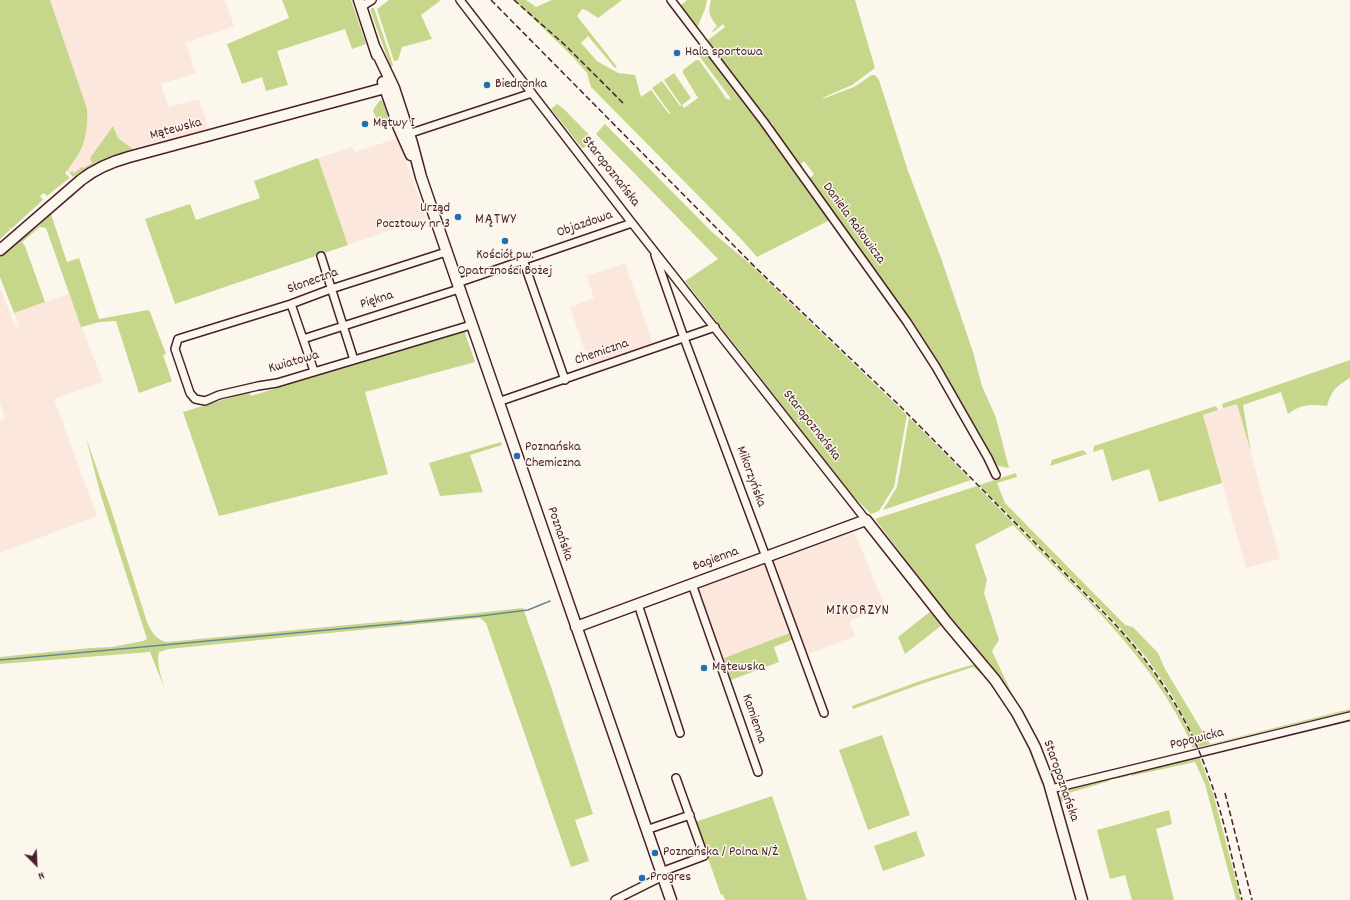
<!DOCTYPE html>
<meta charset="utf-8">
<style>
body{margin:0}
#map{position:relative;width:1350px;height:900px;overflow:hidden;background:#fbf7ec;font-family:Dekko,sans-serif}
canvas{display:block}
.north{position:absolute;left:16px;top:844px;width:40px;height:40px;-webkit-text-stroke:3px #fbf7ec;paint-order:stroke;rotate:156deg;font-size:11px;font-weight:700;line-height:16px;text-align:center;color:#4a1f2b}
.north::after{content:'';display:block;margin:auto;width:14px;height:18px;background:#4a1f2b;clip-path:polygon(50% 0,100% 100%,50% 72%,0 100%)}
</style>
<div id="map">
<canvas width="1350" height="900"></canvas>
<div class="north">N</div>
</div>
<script>
const ctx = document.querySelector('canvas').getContext('2d');
ctx.lineJoin = 'round';
function paint(path, color) {
  ctx.fillStyle = color;
  ctx.fill(path, 'evenodd');
}
function stroke(path, color, width, dash) {
  ctx.strokeStyle = color;
  ctx.lineWidth = width;
  ctx.lineCap = dash ? 'butt' : 'round';
  ctx.setLineDash(dash || []);
  ctx.stroke(path);
}
function label(font, color, halo, rows, align = 'center') {
  ctx.font = font + ' Dekko,sans-serif';
  ctx.lineWidth = 3;
  ctx.setLineDash([]);
  ctx.textBaseline = 'middle';
  ctx.strokeStyle = halo;
  ctx.fillStyle = color;
  for (const [text, x, y, turn = 0] of rows) {
    ctx.save();
    ctx.translate(x, y);
    ctx.rotate((+turn || 0) * Math.PI / 180);
    ctx.textAlign = isNaN(turn) ? turn : align;
    if (halo) ctx.strokeText(text, 0, 0);
    ctx.fillText(text, 0, 0);
    ctx.restore();
  }
}
const built = new Path2D(`
 M50,0H225L234,26L186,43L196,73L161,84L168,107L199,99L209,130L134,150L117,138L113,126L90,158L92,162L84,169L74,173H71L68,170L78,156L83,143Z
 M398,138L426,218L348,245L318,158L352,147L355,152Z
 M625,263L653,344L590,366L570,307L594,298L587,276Z
 M0,288L16,328L19,327L14,313L69,294L103,382L54,399L97,516L0,553V421L5,418L0,403Z
 M1237,403L1280,559L1246,568L1203,415Z
 M853,529L885,606L849,621L855,636L806,655L796,630L724,658L696,586Z`);
const green = new Path2D(`
 M0,0H50L87,109C88,125 86,143 77,157C74,161 70,166 68,170L70,173L72,171L74,173L82,167L84,168L92,163L90,158L113,126L118,138L134,150L96,162L73,177L67,170L65,173L70,178L67,180L47,196L44,193L40,196L43,200L11,229L9,227L10,230L0,239Z
 M282,0H351L366,44L352,49L345,29L277,51L288,85L266,91L262,77L242,84L227,44L289,18Z
 M389,0H441L421,15L432,39L402,47L398,60L394,61L377,9Z
 M514,0H526L536,7L552,0H622L598,18L586,10L582,9L577,16L617,67L615,68L588,36L581,43L597,61L618,73L635,75L641,97L651,90L669,114L670,113L652,88L662,81L680,106L681,105L664,80L674,73L691,98L682,105L684,108L698,98L683,73V70L696,60H699L724,95L725,98L731,100L729,96L699,56L702,54L704,57L708,54L770,135L830,220L757,257L743,241L591,87L587,73L573,57Z
 M687,0H707L705,9L698,26L695,27L680,6Z
 M711,0H855L875,68L852,85L822,98H825L854,87L872,75H875L879,80L908,171L941,258L973,352L982,386L996,418L1009,468L999,466L994,462L948,379L941,369L926,345L809,179L814,174L804,161L801,164L804,170L803,171L773,129V123L770,124L767,121L711,47L712,45L710,46L707,41L725,27L723,24L713,32L712,31L717,26C709,15 708,13 711,0Z
 M371,8H374L393,65L391,68L371,12Z
 M380,100L383,101L389,121L376,118L373,110Z
 M557,104L564,109L592,138L584,148H582L551,109Z
 M605,124L712,232L750,264L907,415L894,487L879,511L871,514L851,494L685,281L718,259L596,134Z
 M318,158L348,245L175,304L145,219L190,204L196,220L260,198L254,181Z
 M73,194L74,195L51,214L67,262L79,258L99,319L148,310L150,312L166,354L163,355L172,381L139,393L116,321L100,322L81,327L46,228L40,227L22,242L25,246L45,302L14,313L0,277V256L39,226L47,216L48,217L49,214Z
 M464,330L475,362L365,392L388,474L219,516L183,412L249,392L251,396Z
 M1350,360V378C1336,387 1332,389 1327,406C1312,404 1300,404 1288,414L1281,392L1243,405L1251,453L1237,404L1223,408L1222,404Z
 M1216,406L1218,410L1203,415L1222,483L1159,502L1149,469L1112,481L1103,449L1093,452L1094,446Z
 M909,417L971,480L883,510L897,487Z
 M86,438L110,506L147,622C151,631 156,640 167,642L401,620L404,621L523,608L550,684L593,814L575,820L589,861L571,867L486,623L480,618L169,649L159,652C155,665 165,689 170,702L150,652L0,664V657L90,648L112,647L143,641L147,639L101,496Z
 M501,442L502,445L470,455L483,492L440,496L429,463Z
 M1083,450L1087,454L1050,466L1052,460Z
 M1016,473L1017,477L997,483L1005,503L1125,625L1133,627L1158,653L1165,669L1210,744L1350,709V711L1199,747L1172,695L1146,657L1115,622L979,485Z
 M977,486L1129,640L1160,681L1180,714L1197,747L1192,748V745C1153,657 1079,593 1013,525L975,545L987,580L984,593L999,640L992,651L1014,698C1000,679 985,662 970,643C938,602 906,561 875,519Z
 M931,611L942,625L905,654L898,637Z
 M792,632L794,639L774,647L779,662L731,680L724,658Z
 M974,664C1007,698 1027,740 1043,784L1042,785C1030,751 1017,720 996,691C989,682 982,673 973,667L921,684L853,709L852,706L920,681Z
 M882,735L910,815L868,830L839,750Z
 M1199,756L1213,793L1241,900H1236L1205,784L1195,762L1131,776V773Z
 M1128,774L1129,776L1109,780V781L1069,793L1061,803L1064,817H1063C1061,809 1055,797 1064,792L1063,790Z
 M772,796L807,900H725L723,894L721,895L695,822Z
 M1169,810L1172,824L1156,829L1174,900H1132L1125,875L1110,879L1097,830Z
 M916,831L925,856L883,871L874,846Z`);
const stream = new Path2D(`
 M0,660L480,616L528,610L550,601`);
const street = new Path2D(`
 M460,0L632,223L866,520
 M671,0L764,122L907,322L936,367L988,458L996,475
 M361,7L372,0
 M405,135L532,93
 M446,252L331,289L291,304L178,339L175,349L190,393L195,399L205,401L219,395L258,386L277,383L471,325
 M655,255L684,338L766,557L769,563L824,713
 M321,256L354,360
 M523,260L565,380
 M457,283L632,223
 M291,304L314,371
 M303,339L459,289
 M498,402L715,327
 M692,584L758,772
 M638,604L680,733
 M1051,789L1350,716
 M646,830L690,815
 M661,872L704,856L676,778
 M615,900L663,876`);
const secondary = new Path2D(`
 M359,0L377,55
 M375,48L394,88L412,143L421,177L443,241L671,900
 M383,82L399,128L411,155
 M0,250L81,180C96,168 111,162 129,157L385,88L388,81V75
 M576,627L866,520L948,624L995,680L1017,713L1035,747L1049,783L1082,900`);
const rail = new Path2D(`
 M491,0L755,267L899,405L1114,623C1157,670 1188,717 1209,777C1224,817 1232,859 1242,900
 M514,0L565,45L625,105
 M1225,793L1252,900`);
const markers = [
 [677,53,4,"#1f6fb2"],
 [487,85,4,"#1f6fb2"],
 [365,124,4,"#1f6fb2"],
 [458,217,4,"#1f6fb2"],
 [505,241,4,"#1f6fb2"],
 [517,456,4,"#1f6fb2"],
 [704,668,4,"#1f6fb2"],
 [655,853,4,"#1f6fb2"],
 [642,878,4,"#1f6fb2"]
];
const poiNames = [
 ["Hala sportowa",685,53],
 ["Biedronka",495,85],
 ["Mątwy I",373,124],
 ["Urząd",450,209,"right"],
 ["Pocztowy nr 3",450,225,"right"],
 ["Kościół pw.",505,256,"center"],
 ["Opatrzności Bożej",505,272,"center"],
 ["Poznańska",525,448],
 ["Chemiczna",525,464],
 ["Mątewska",712,668],
 ["Poznańska / Polna N/Ż",663,853],
 ["Progres",650,878]
];
const streetNames = [
 ["Mątewska",176,130,-15],
 ["Staropoznańska",610,172,52],
 ["Daniela Rakowicza",853,224,54],
 ["Objazdowa",585,225,-19],
 ["Słoneczna",313,282,-20],
 ["Piękna",377,301,-18],
 ["Chemiczna",602,353,-19],
 ["Kwiatowa",294,363,-16],
 ["Staropoznańska",811,426,52],
 ["Mikorzyńska",750,477,70],
 ["Poznańska",559,534,71],
 ["Bagienna",716,560,-20],
 ["Kamienna",753,719,71],
 ["Popowicka",1197,740,-14],
 ["Staropoznańska",1060,781,71]
];
const neighbourhoodNames = [
 ["MĄTWY",496,221],
 ["MIKORZYN",858,612]
];
paint(built, '#fce7dc');
paint(green, '#c6d78c');
stroke(stream, '#698793', 1.5);
stroke(street, '#4a1f2b', 10);
stroke(secondary, '#4a1f2b', 13);
stroke(street, '#fbf7ec', 7);
stroke(secondary, '#fbf7ec', 10);
stroke(rail, '#4a1f2b', 1.5, [6, 3]);
for (const [x, y, r, color] of markers) {
  const dot = new Path2D();
  dot.arc(x, y, r, 0, 2 * Math.PI);
  ctx.fillStyle = color;
  ctx.fill(dot);
  stroke(dot, '#fbf7ec', 1.5);
}
label('14px', '#4a1f2b', '#fbf7ec', poiNames, 'left');
label('14px', '#4a1f2b', '#fbf7ec', streetNames);
ctx.letterSpacing = '1px';
label('15px', '#4a1f2b', '#fbf7ec', neighbourhoodNames);
ctx.letterSpacing = '0px';
</script>
